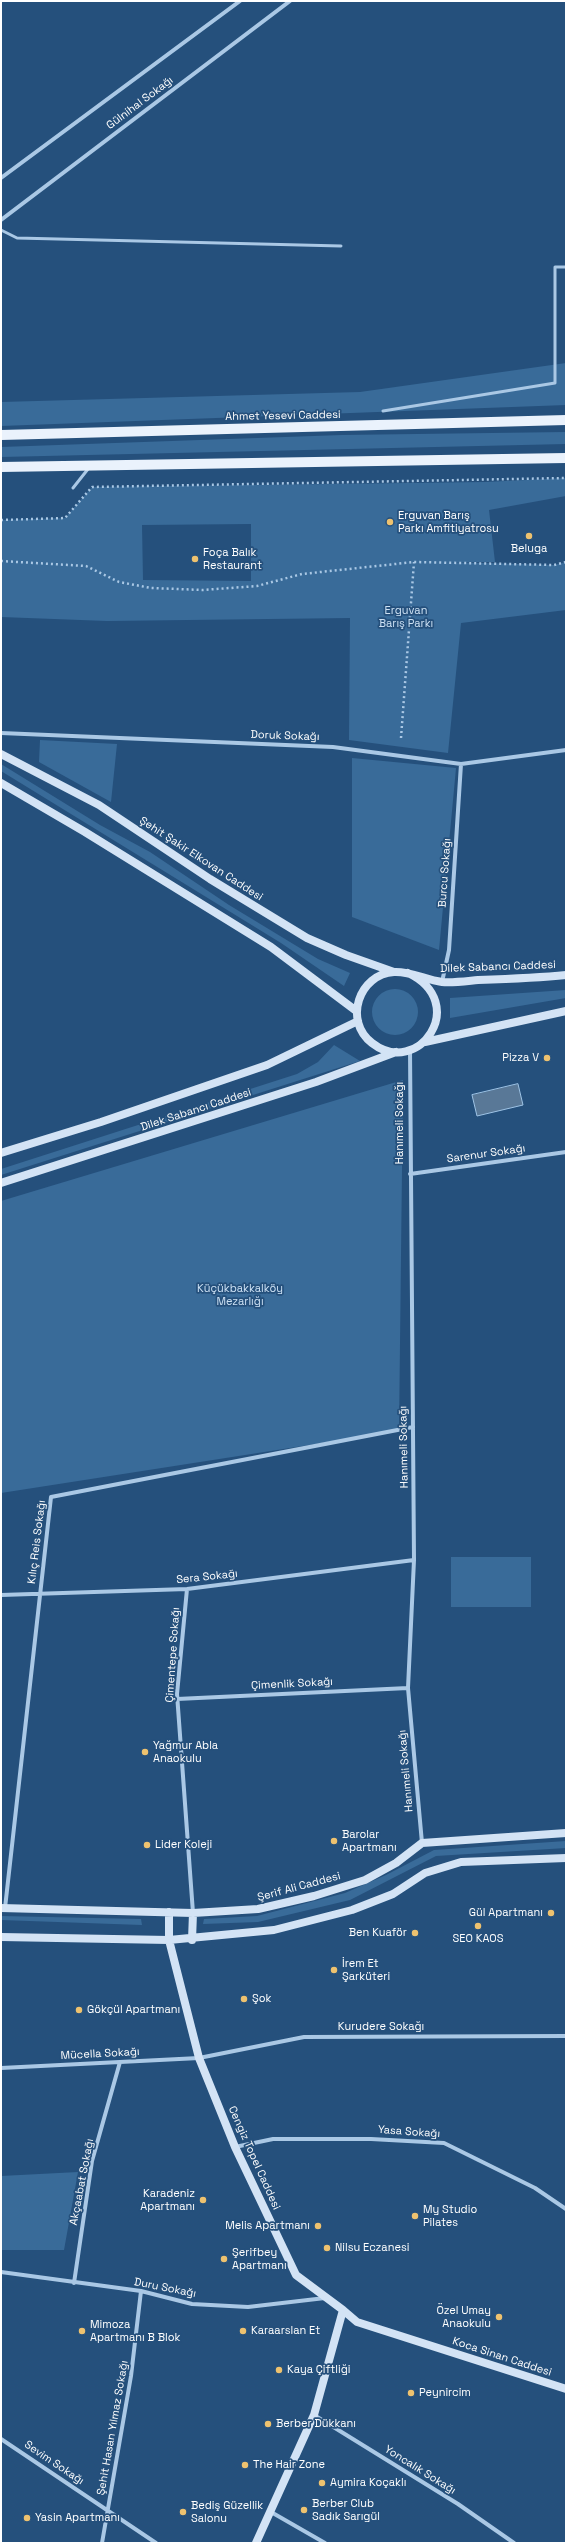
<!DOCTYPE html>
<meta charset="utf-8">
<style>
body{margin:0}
#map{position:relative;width:567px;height:2544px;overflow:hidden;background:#25507c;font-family:"Space Grotesk",sans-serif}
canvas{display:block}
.frame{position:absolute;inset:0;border:2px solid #fff;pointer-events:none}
</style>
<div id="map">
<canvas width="567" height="2544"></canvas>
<div class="frame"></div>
</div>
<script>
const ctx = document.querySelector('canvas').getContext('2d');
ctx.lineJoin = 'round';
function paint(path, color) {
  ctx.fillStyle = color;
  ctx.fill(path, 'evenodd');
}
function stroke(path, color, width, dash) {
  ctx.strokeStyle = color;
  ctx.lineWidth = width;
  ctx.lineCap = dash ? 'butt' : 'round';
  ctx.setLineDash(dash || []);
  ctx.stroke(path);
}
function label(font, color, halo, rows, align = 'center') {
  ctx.font = font + ' "Space Grotesk",sans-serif';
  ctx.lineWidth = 3.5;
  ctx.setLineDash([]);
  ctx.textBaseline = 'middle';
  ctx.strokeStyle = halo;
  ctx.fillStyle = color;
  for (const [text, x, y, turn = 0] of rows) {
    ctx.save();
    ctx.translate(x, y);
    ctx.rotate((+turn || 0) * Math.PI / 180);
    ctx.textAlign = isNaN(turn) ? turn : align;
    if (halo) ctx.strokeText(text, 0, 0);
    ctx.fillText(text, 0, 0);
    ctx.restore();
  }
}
const green = new Path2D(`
 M566,363V405L1,426V402L360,392Z
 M566,432V444L1,457V447L342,435Z
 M566,478V496L489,510L495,562H446L554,565L566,562V610L461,623L448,753L349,740L350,618L107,621L1,617V520L65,518L92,487L485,482ZM251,524V581L143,580L142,525Z
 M40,740L117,744L111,802L39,762Z
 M352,758L456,768L439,950L352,917Z
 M1,764L100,825L150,852L229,905L318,959L350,973L344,986L281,943L1,771Z
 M372 1012a23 23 0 1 1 46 0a23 23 0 1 1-46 0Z
 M566,990V998L450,1018V998Z
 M334,1045L360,1061L1,1175V1169L297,1074L318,1062Z
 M403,1080L399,1431L1,1493V1201Z
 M451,1557H531V1607H451Z
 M566,1841V1848L436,1856L350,1900L258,1922L203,1924L204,1919L257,1916L345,1893L386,1875L434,1850Z
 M1,1916L141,1919L142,1925L1,1920Z
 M78,2172L64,2250H1V2176Z`);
const water = new Path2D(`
 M518,1084L523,1105L477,1116L472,1095Z`);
const path = new Path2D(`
 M1,520L65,518L92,487L566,478
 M1,561L86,566L119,582L151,588L203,590L257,586L302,574L414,562L554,565L566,562
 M401,738L414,562`);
const lane = new Path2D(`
 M1,230L17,238L341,246
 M383,411L555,383V267H566
 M73,488L88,469`);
const street = new Path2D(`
 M1,178L240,1
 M1,220L290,1
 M1,733L333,747L461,764L566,750
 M442,982L449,950L461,764
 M410,1050L414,1560L408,1688L422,1843
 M410,1174L566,1152
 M187,1589L177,1694L193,1913
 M1,1595L187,1589L414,1560
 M177,1699L408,1688
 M5,1908L51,1497L413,1427
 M1,2068L199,2058L304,2037L566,2036
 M235,2147L273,2139H371L444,2143L535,2188L566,2209
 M1,2272L141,2291L192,2304L248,2307L325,2298
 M74,2283L92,2161L120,2062
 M314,2415L458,2504L514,2543
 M1,2439L156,2543
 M271,2512L325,2543
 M102,2543L131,2376L141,2291`);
const secondary = new Path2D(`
 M1,754L99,805L210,879L307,938L346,955L394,972
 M1,783L85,832L271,947L355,1010
 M408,973C471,1003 418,1079 372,1043C343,1021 359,974 394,972C410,971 426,980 442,982C453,983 467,981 478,980C508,979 537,978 566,975
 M425,1042L566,1011
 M1,1153L101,1122L267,1065L358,1021
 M1,1183L316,1082L396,1052
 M1,1908L193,1913L258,1909L314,1896L365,1880L396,1863L422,1843L566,1833
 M169,1912V1940L199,2058L235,2147L296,2275L343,2310L314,2415L256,2543
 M1,1937L169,1940L274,1930L352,1910L393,1894L425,1873L461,1862L566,1858
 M192,1940L193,1913
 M343,2310L357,2322L566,2389`);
const primary = new Path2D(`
 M1,435L566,420
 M1,467L566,458`);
const markers = [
 [390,522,4,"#eec26f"],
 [529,536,4,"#eec26f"],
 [195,559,4,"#eec26f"],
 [547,1058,4,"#eec26f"],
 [145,1752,4,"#eec26f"],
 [334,1841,4,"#eec26f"],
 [147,1845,4,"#eec26f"],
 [551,1913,4,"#eec26f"],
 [478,1926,4,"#eec26f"],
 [415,1933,4,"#eec26f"],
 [334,1970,4,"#eec26f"],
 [244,1999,4,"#eec26f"],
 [79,2010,4,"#eec26f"],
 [203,2200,4,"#eec26f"],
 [415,2216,4,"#eec26f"],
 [318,2226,4,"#eec26f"],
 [327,2248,4,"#eec26f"],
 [224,2259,4,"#eec26f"],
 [499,2317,4,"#eec26f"],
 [82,2331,4,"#eec26f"],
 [243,2331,4,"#eec26f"],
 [279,2370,4,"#eec26f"],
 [411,2393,4,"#eec26f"],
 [268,2424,4,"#eec26f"],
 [245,2465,4,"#eec26f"],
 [322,2483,4,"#eec26f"],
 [304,2510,4,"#eec26f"],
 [183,2512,4,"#eec26f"],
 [27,2518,4,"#eec26f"]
];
const streetNames = [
 ["Gülnihal Sokağı",140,103,-37],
 ["Ahmet Yesevi Caddesi",283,416,-1],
 ["Doruk Sokağı",285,736,2],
 ["Şehit Şakir Elkovan Caddesi",201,859,33],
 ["Burcu Sokağı",445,873,-86],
 ["Dilek Sabancı Caddesi",498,967,-2],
 ["Dilek Sabancı Caddesi",196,1110,-18],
 ["Hanımeli Sokağı",400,1123,-90],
 ["Sarenur Sokağı",486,1154,-8],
 ["Hanımeli Sokağı",404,1447,-91],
 ["Kılıç Reis Sokağı",37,1542,-83],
 ["Sera Sokağı",207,1577,-6],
 ["Çimentepe Sokağı",173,1655,-86],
 ["Çimenlik Sokağı",292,1684,-3],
 ["Hanımeli Sokağı",406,1771,-95],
 ["Şerif Ali Caddesi",299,1887,-15],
 ["Kurudere Sokağı",381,2027],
 ["Mücella Sokağı",100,2054,-3],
 ["Yasa Sokağı",409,2132,4],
 ["Cengiz Topel Caddesi",254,2158,66],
 ["Akçaabat Sokağı",82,2182,-79],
 ["Duru Sokağı",165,2288,11],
 ["Koca Sinan Caddesi",502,2357,18],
 ["Şehit Hasan Yılmaz Sokağı",113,2428,-80],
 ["Sevim Sokağı",54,2463,34],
 ["Yoncalık Sokağı",420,2470,32]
];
const poiNames = [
 ["Erguvan Barış",398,516],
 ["Parkı Amfitiyatrosu",398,529],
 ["Beluga",529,549,"center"],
 ["Foça Balık",203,553],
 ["Restaurant",203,566],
 ["Pizza V",539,1058,"right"],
 ["Yağmur Abla",153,1746],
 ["Anaokulu",153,1759],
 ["Barolar",342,1835],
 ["Apartmanı",342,1848],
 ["Lider Koleji",155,1845],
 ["Gül Apartmanı",543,1913,"right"],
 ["Ben Kuaför",407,1933,"right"],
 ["SEO KAOS",478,1939,"center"],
 ["İrem Et",342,1964],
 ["Şarküteri",342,1977],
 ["Şok",252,1999],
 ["Gökçül Apartmanı",87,2010],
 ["Karadeniz",195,2194,"right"],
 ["Apartmanı",195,2207,"right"],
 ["My Studio",423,2210],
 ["Pilates",423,2223],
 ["Melis Apartmanı",310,2226,"right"],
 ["Nilsu Eczanesi",335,2248],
 ["Şerifbey",232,2253],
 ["Apartmanı",232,2266],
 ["Özel Umay",491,2311,"right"],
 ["Anaokulu",491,2324,"right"],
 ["Mimoza",90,2325],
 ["Apartmanı B Blok",90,2338],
 ["Karaarslan Et",251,2331],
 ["Kaya Çiftliği",287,2370],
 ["Peynircim",419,2393],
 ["Berber Dükkanı",276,2424],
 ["The Hair Zone",253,2465],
 ["Aymira Koçaklı",330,2483],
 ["Berber Club",312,2504],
 ["Sadık Sarıgül",312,2517],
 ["Bediş Güzellik",191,2506],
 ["Salonu",191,2519],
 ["Yasin Apartmanı",35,2518]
];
const parkNames = [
 ["Erguvan",406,611],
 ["Barış Parkı",406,624],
 ["Küçükbakkalköy",240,1289],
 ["Mezarlığı",240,1302]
];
paint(green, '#396b99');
paint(water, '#597897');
stroke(water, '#9ec3e5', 1);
stroke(path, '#aac8e5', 2.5, [2, 3]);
stroke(lane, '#aac8e5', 3);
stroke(street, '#aac8e5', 4);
stroke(secondary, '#d3e3f5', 8);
stroke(primary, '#eaf2fc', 10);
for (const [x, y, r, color] of markers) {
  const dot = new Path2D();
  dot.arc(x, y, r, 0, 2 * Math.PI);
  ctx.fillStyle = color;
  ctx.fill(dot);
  stroke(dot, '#25507c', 1.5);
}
label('11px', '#fff', '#25507c', streetNames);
label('11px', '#fff', '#25507c', poiNames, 'left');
label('11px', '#cde1f4', '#25507c', parkNames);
</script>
